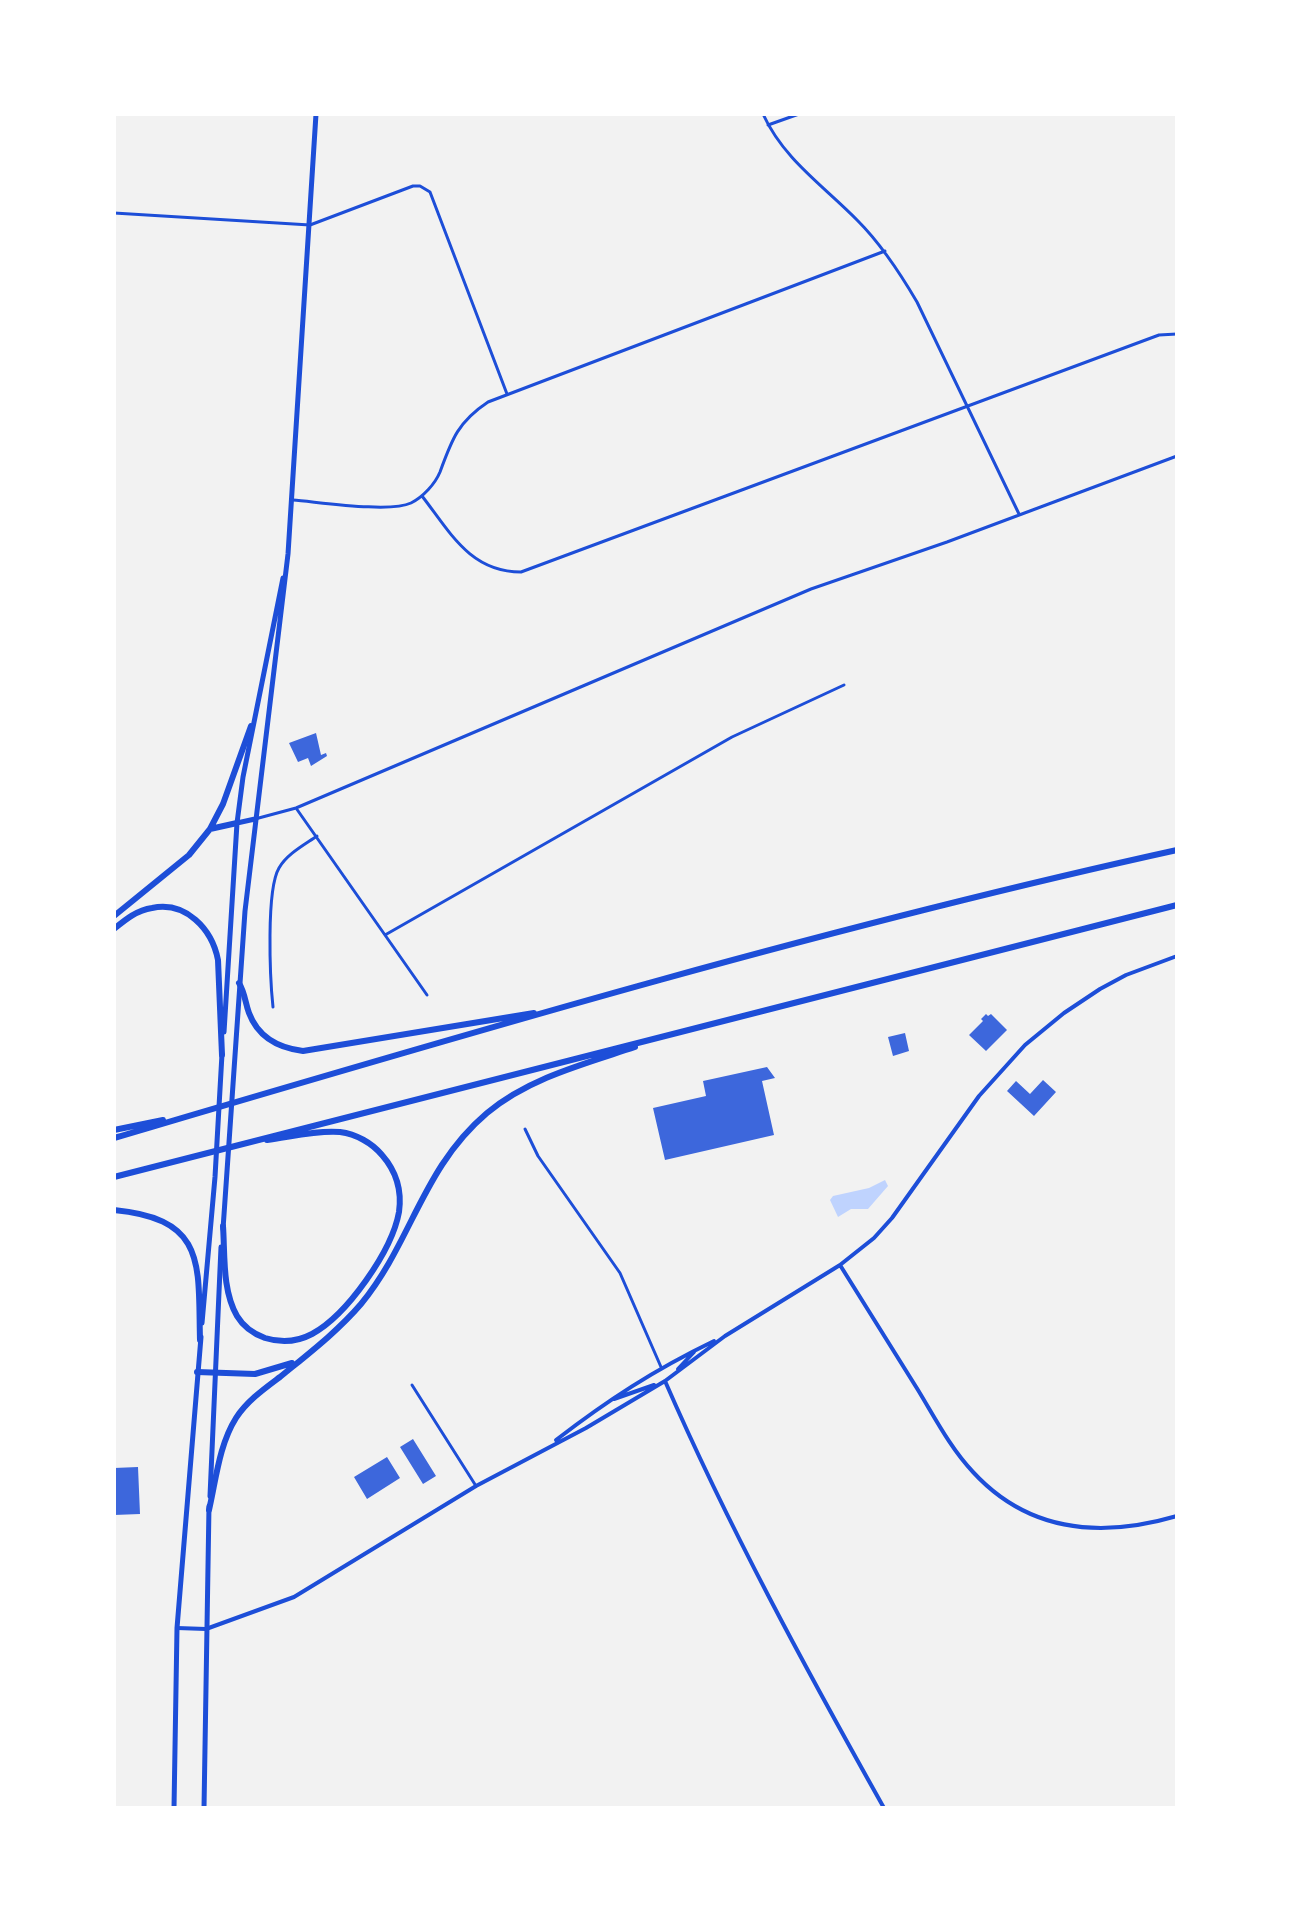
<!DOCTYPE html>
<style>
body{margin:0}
#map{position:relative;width:1291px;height:1922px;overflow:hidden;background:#f2f2f2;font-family:"DejaVu Sans",sans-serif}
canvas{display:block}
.frame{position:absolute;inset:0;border:116px solid #fff;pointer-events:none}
</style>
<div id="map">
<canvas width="1291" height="1922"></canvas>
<div class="frame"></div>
</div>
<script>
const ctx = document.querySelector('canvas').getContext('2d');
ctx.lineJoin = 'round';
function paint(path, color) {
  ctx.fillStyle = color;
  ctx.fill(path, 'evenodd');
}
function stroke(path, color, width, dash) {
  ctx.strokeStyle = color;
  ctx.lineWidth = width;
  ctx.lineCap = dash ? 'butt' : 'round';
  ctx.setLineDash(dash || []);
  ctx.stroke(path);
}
const water = new Path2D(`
 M885,1180L888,1186L868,1209H851L838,1217L830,1200L833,1196L869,1188Z`);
const building = new Path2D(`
 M316,733L321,755L326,753L327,756L311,766L308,758L298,762L289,743Z
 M986,1014L988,1016L991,1014L1007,1030L986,1051L969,1035L983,1021L981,1019Z
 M905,1033L909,1051L893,1056L888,1037Z
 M767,1067L775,1078L762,1081L774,1135L665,1160L653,1108L706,1096L703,1081Z
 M1043,1080L1056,1092L1034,1116L1007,1091L1016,1081L1030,1094Z
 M413,1439L436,1476L423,1484L400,1447Z
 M387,1457L400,1478L367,1499L354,1477Z
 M138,1467L140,1514L114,1515V1468Z`);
const minor = new Path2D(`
 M763,114C784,160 824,186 858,221C882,245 900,273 917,302L1019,514
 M768,125L799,114
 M114,213L310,225L413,186H420L430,192L507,394
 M422,496C450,532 470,572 521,572L1159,335L1177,334
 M293,500C319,502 390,513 411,503C423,497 435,484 440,472C452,439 458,422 488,402L885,251
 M296,808L427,995
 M255,819L296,808L811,589L947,542L1177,456
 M385,935L732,737L844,685
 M273,1007C270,979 266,890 279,868C287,854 304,845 317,836
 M525,1129L538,1156L620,1273L661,1367
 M412,1385L476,1486`);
const tertiary = new Path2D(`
 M840,1265C866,1307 892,1349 918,1390C935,1418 951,1449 973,1472C1029,1533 1102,1538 1177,1516
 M678,1369L694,1352
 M665,1381C729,1528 806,1669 884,1808
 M614,1399L654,1385
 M556,1440C608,1400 654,1370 714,1341
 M177,1628L206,1629L294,1597L476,1486L586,1428L665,1381L725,1336L840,1265L874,1238L892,1218L979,1096L1025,1045L1064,1013L1100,989L1126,975L1177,956`);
const secondary = new Path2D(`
 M237,823L255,819
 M224,1032L237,823L243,777L283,578
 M223,1229L245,911L288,554L316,114
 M202,1323L215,1177L222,1054
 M210,1496L221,1247
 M174,1808L177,1628L201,1337
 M204,1808L209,1506`);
const motorway = new Path2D(`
 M210,829L223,804L251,726
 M114,916L189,855L210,829L237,823
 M114,929C125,920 137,910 152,908C186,901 212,929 218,960L222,1055
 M239,983C245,993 245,1002 249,1013C258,1037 279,1048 303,1051L534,1013
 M114,1130L163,1120
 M114,1138C466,1034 818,929 1177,850
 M114,1177L1177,905
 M114,1210C207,1219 198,1264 200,1340
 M223,1226C225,1254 222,1290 237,1316C243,1326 254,1334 265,1338C281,1343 297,1342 312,1334C347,1315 392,1251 399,1212C402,1191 396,1171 382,1155C372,1143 356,1134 340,1132C317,1130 290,1137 267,1140
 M197,1372L255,1374L292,1363
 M209,1510C216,1480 219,1445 236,1418C247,1401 264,1389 280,1377C308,1354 337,1332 361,1304C412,1242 422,1168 487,1113C529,1078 584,1064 635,1047`);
paint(water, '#bfd3fe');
paint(building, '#3d67dc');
stroke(minor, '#1d4ed8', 3);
stroke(tertiary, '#1d4ed8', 4);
stroke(secondary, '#1d4ed8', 5);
stroke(motorway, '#1d4ed8', 6);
</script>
